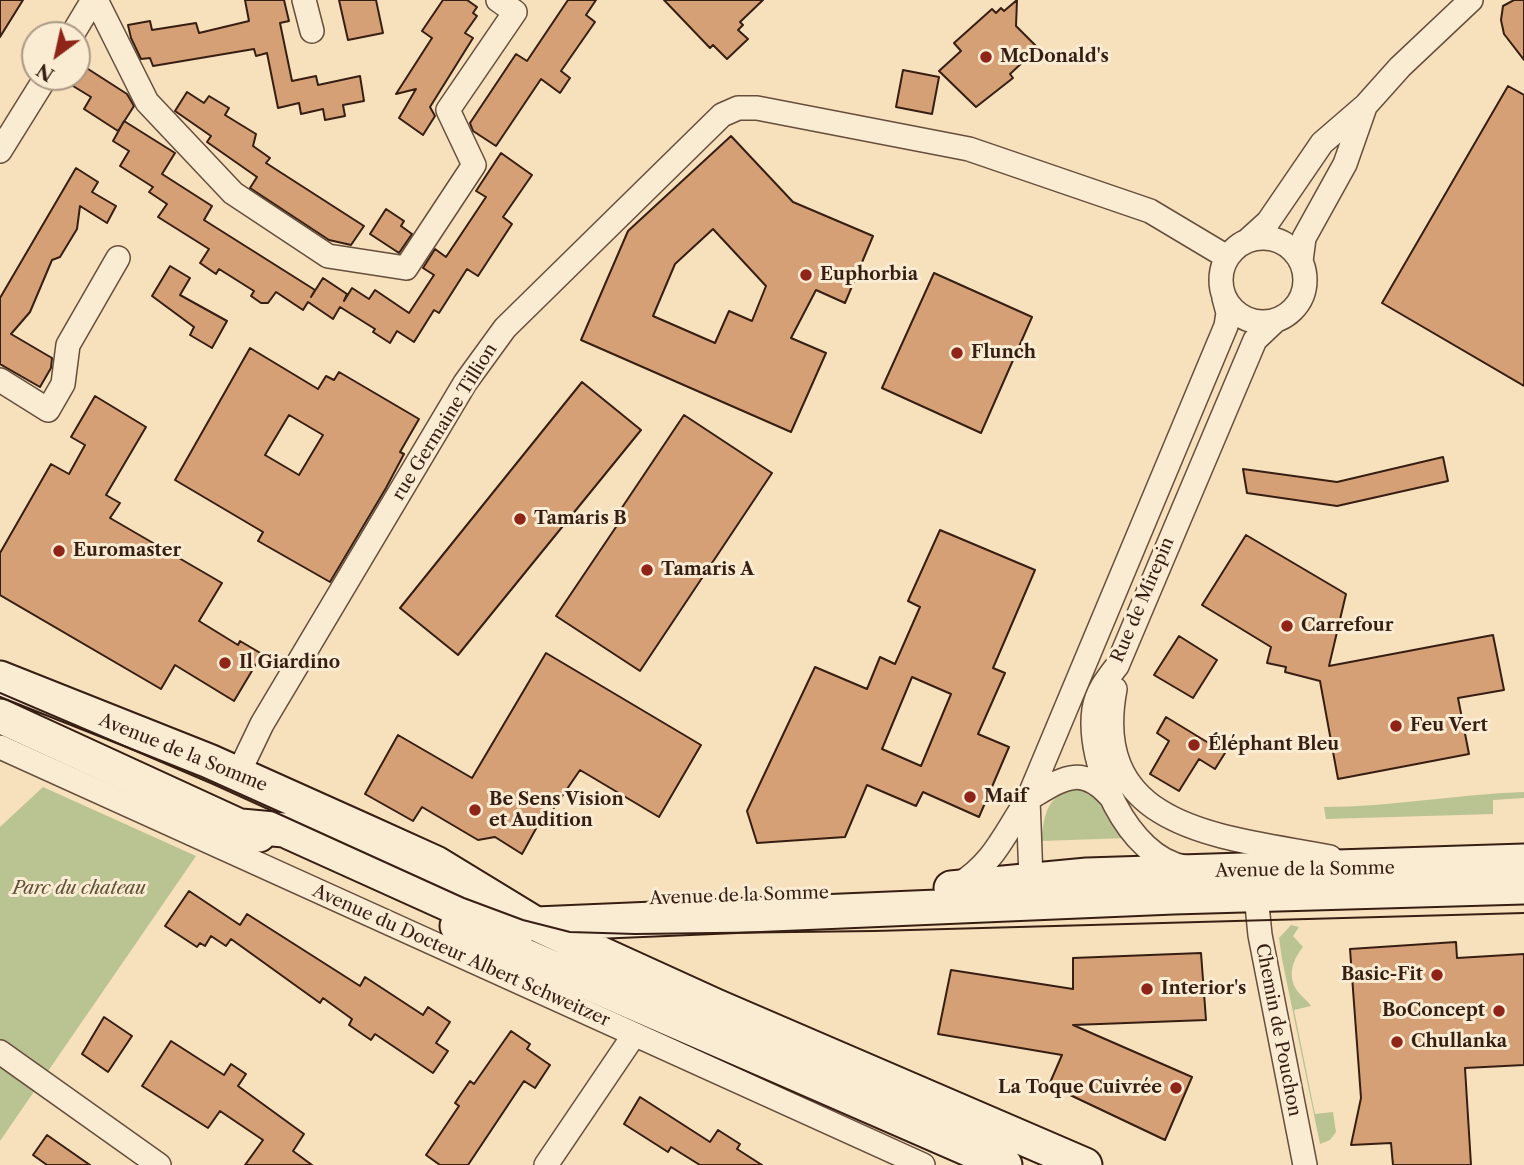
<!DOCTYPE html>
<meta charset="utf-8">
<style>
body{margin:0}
#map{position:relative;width:1524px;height:1165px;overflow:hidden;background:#f7e0bc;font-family:"Libre Caslon Text",serif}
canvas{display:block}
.north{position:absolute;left:21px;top:21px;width:70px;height:70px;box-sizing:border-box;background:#faebd3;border:2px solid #ac9986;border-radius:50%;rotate:213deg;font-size:19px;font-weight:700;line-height:28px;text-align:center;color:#361e12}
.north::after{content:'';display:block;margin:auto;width:24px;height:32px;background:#8f2418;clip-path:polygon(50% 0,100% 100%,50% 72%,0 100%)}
</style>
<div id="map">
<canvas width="1524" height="1165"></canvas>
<div class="north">N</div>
</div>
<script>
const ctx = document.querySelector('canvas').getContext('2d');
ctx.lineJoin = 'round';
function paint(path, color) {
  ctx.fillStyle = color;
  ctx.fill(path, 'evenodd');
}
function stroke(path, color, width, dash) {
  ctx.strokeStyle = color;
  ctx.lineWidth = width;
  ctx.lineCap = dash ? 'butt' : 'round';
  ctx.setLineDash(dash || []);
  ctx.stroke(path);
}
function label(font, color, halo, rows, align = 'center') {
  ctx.font = font + ' "Libre Caslon Text",serif';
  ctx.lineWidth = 6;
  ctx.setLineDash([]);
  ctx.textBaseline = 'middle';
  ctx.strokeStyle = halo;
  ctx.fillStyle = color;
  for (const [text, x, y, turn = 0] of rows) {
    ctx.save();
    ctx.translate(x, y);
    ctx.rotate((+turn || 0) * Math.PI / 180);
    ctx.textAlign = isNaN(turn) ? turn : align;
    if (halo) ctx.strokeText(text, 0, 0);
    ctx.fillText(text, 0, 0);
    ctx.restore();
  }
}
const green = new Path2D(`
 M43,787L196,856L0,1141V827Z
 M1077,787L1099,795L1128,838L1041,841C1045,811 1047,796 1077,787Z
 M1524,792V798L1493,800V814L1326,819L1324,807C1392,807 1457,794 1524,792Z
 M1291,925L1299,927L1293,936L1303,947C1292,960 1286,979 1300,994C1304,999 1308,1001 1311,1006L1294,1010L1315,1114L1333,1112L1336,1132L1330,1140L1320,1144L1282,959L1279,938Z`);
const building = new Path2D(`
 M0,0H23L0,37Z
 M245,0H284L289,21L280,23L292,81L316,76L318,85L360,76L364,101L343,105L345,116L325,120L323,109L301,114L299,103L278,108L267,53L256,56L254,49L153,66L150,58L141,59L131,38L128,25L150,21L152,30L196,23L199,33L249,21Z
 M339,0H376L383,33L348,40Z
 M443,0H467L477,7L473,13L477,16L465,33L473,38L430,107L435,116L423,135L399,118L416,89L396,94L432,38L422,31Z
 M568,0H596L586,15L595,22L561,71L570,78L560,93L541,79L496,146L473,131L470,123L516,54L527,61Z
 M664,0H763L740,22L743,25L738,30L748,39L727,59L713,45L710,48Z
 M1017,0L1016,26L1038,48L1010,74L1013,78L976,107L939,71L961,51L954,43L992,9L996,13L1001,8L1004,11Z
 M1514,0H1524V60L1504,34L1501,20L1503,6Z
 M85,67L127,94L134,106L118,131L84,109L91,97L73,86Z
 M903,70L939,77L932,114L896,107Z
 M1508,86L1524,95V386L1382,303Z
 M187,92L204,103L209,96L229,108L225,115L256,134L253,146L270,158L266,163L364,226L351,245L329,240L250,188L257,177L207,142L211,136L175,111Z
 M124,121L175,153L162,174L212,206L204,220L315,290L311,297L323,278L347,294L344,301L352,288L369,299L375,290L409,313L434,275L423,268L435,249L446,257L486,197L476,191L501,153L532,175L503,217L512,224L478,276L467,269L439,313L434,310L414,342L397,331L390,343L373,332L375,329L340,307L333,319L308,302L303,310L276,292L268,303H261L251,296L254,291L219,269L216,274L200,263L209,249L158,217L167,204L149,192L153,187L120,166L129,151L113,141Z
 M731,136L793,202L873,236L845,303L816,290L791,338L826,353L791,432L581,340L628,231ZM713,229L766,286L752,321L729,311L715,343L653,316L675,264Z
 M76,168L98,182L92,192L116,206L107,223L80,206L77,229L60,257L52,260L30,312L11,334L52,358L51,368L40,387L0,364V298Z
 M386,209L404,221L401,226L412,234L399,253L370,234Z
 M170,266L190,278L180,295L227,321L212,348L190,335L194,327L152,296Z
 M934,273L1032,317L981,433L882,388Z
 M250,348L318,389L326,376L334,380L339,372L419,419L400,452L404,454L386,488L330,582L258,541L263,532L175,480ZM289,415L323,435L299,475L265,455Z
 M582,382L641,430L458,655L400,608Z
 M95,396L146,427L106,495L120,503L110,518L222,583L199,621L238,645L240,641L262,654L234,701L175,665L161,689L0,595V553L51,464L69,474L85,445L71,437Z
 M684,415L772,473L640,671L556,616L618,524L613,521Z
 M1443,457L1448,481L1337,506L1247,493L1243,469L1337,482Z
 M940,530L1035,570L993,668L1005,673L978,734L1009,747L979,817L923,792L916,806L867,785L845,837L757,843L747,811L815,667L867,689L880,657L895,664L920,607L908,601ZM912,677L951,694L921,766L882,749Z
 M1246,535L1346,594L1329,666L1493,635L1504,690L1458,698L1469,754L1338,779L1320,681L1285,672L1286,667L1267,663L1271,647L1202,605Z
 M1179,636L1217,660L1193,698L1154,675Z
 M546,653L701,745L659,817L580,770L554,808L549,805L522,854L495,837L478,840L422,807L413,821L365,794L398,735L472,778Z
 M1166,717L1225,753L1215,769L1199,759L1179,791L1150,774L1169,741L1157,733Z
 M189,891L240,925L247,914L360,986L365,977L423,1015L428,1007L450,1022L436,1043L448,1051L433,1073L375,1034L371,1040L349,1025L352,1019L323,998L320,1003L231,939L226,946L211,936L205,946L200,943L197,947L165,926Z
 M1456,942L1457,958L1524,954V1065L1465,1068L1471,1165H1393L1391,1143L1351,1145L1361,1098L1350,949Z
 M1201,953L1206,1020L1073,1025L1192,1077L1165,1140L1049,1085L1062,1055L938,1034L951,970L1073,989V958Z
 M104,1017L132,1036L108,1072L82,1054Z
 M511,1031L530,1044L527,1049L550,1065L535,1088L524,1081L468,1165H440L426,1155L459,1106L455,1103L470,1081L474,1084Z
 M171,1041L224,1075L231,1064L246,1074L238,1086L304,1134L293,1151L312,1165H245L263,1140L220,1111L208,1128L142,1086Z
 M640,1097L710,1142L718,1130L740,1144L737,1149L762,1165H700L671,1147L668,1152L624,1124Z
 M47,1135L90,1165H47L33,1155Z`);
const street = new Path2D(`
 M96,0L147,102L233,193L328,256L406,268L474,165L448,110L515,12L498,0
 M304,0L312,31
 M72,35L93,0
 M0,151L46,77
 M1221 280a42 42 0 1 1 84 0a42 42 0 1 1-84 0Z
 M1247,241L1268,222L1322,143L1366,105L1400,67L1471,0
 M1301,261L1304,238L1345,164L1365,107
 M0,380L48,410L63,384L68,345L118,258
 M1115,689C1088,832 1228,837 1330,857
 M0,747L923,1165
 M238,774L262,724L465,383L505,328L722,115L738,108H757L969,149L1150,211L1227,257
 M1028,799L1031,879L1041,890
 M1028,799C1061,780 1080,763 1110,796
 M1185,867C1128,858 1086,763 1094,709C1097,692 1106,680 1117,666L1255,340L1274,322
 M958,885C995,862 1004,834 1028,799L1226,326L1228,313L1224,298
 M1247,886L1256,895L1260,935L1305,1165
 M0,1052L159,1165
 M546,1165L634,1035`);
const secondary = new Path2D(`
 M0,678L209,761L365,831L436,863L536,924L716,1006L1085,1165
 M0,716L259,835
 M241,826L284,830L470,914L490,921L536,924L1173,897L1524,887
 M951,888L1087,875L1524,861
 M457,926L1005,1165`);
const tram = new Path2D(`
 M0,693L213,784L464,898L523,920L570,932L635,934L874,931L1524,913`);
const markers = [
 [986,57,7,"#8f2418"],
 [806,275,7,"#8f2418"],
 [957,353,7,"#8f2418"],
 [520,519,7,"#8f2418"],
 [59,551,7,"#8f2418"],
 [647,570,7,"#8f2418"],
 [1287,626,7,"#8f2418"],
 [225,663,7,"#8f2418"],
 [1396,726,7,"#8f2418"],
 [1194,745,7,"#8f2418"],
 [970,797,7,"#8f2418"],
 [475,810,7,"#8f2418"],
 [1437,975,7,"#8f2418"],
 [1147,989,7,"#8f2418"],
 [1499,1011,7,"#8f2418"],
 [1397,1042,7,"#8f2418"],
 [1176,1088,7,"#8f2418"]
];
const poiNames = [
 ["McDonald's",1000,57],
 ["Euphorbia",820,275],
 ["Flunch",971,353],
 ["Tamaris B",534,519],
 ["Euromaster",73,551],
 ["Tamaris A",661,570],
 ["Carrefour",1301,626],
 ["Il Giardino",239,663],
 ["Feu Vert",1410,726],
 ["Éléphant Bleu",1208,745],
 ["Maif",984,797],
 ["Be Sens Vision",489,800],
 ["et Audition",489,821],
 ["Basic-Fit",1423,975,"right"],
 ["Interior's",1161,989],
 ["BoConcept",1485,1011,"right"],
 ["Chullanka",1411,1042],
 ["La Toque Cuivrée",1162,1088,"right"]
];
const streetNames = [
 ["rue Germaine Tillion",445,422,-58],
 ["Rue de Mirepin",1143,600,-67],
 ["Avenue de la Somme",183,753,22],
 ["Avenue de la Somme",1305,870,-1],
 ["Avenue de la Somme",739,896,-2],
 ["Avenue du Docteur Albert Schweitzer",461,956,24],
 ["Chemin de Pouchon",1278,1030,79]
];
const parkNames = [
 ["Parc du chateau",79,889]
];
paint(green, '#bac392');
paint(building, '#d6a076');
stroke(building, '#361e12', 2);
stroke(street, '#664e3c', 26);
stroke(secondary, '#361e12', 37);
stroke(street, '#faebd3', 23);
stroke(secondary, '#faebd3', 33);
stroke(tram, '#361e12', 2);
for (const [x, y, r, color] of markers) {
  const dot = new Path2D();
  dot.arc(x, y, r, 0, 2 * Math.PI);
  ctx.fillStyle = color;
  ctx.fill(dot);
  stroke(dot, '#faebd3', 2.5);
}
label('bold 18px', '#361e12', '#faebd3', poiNames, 'left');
label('18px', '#361e12', '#faebd3', streetNames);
label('italic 18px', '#5e5038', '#faebd3', parkNames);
</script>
